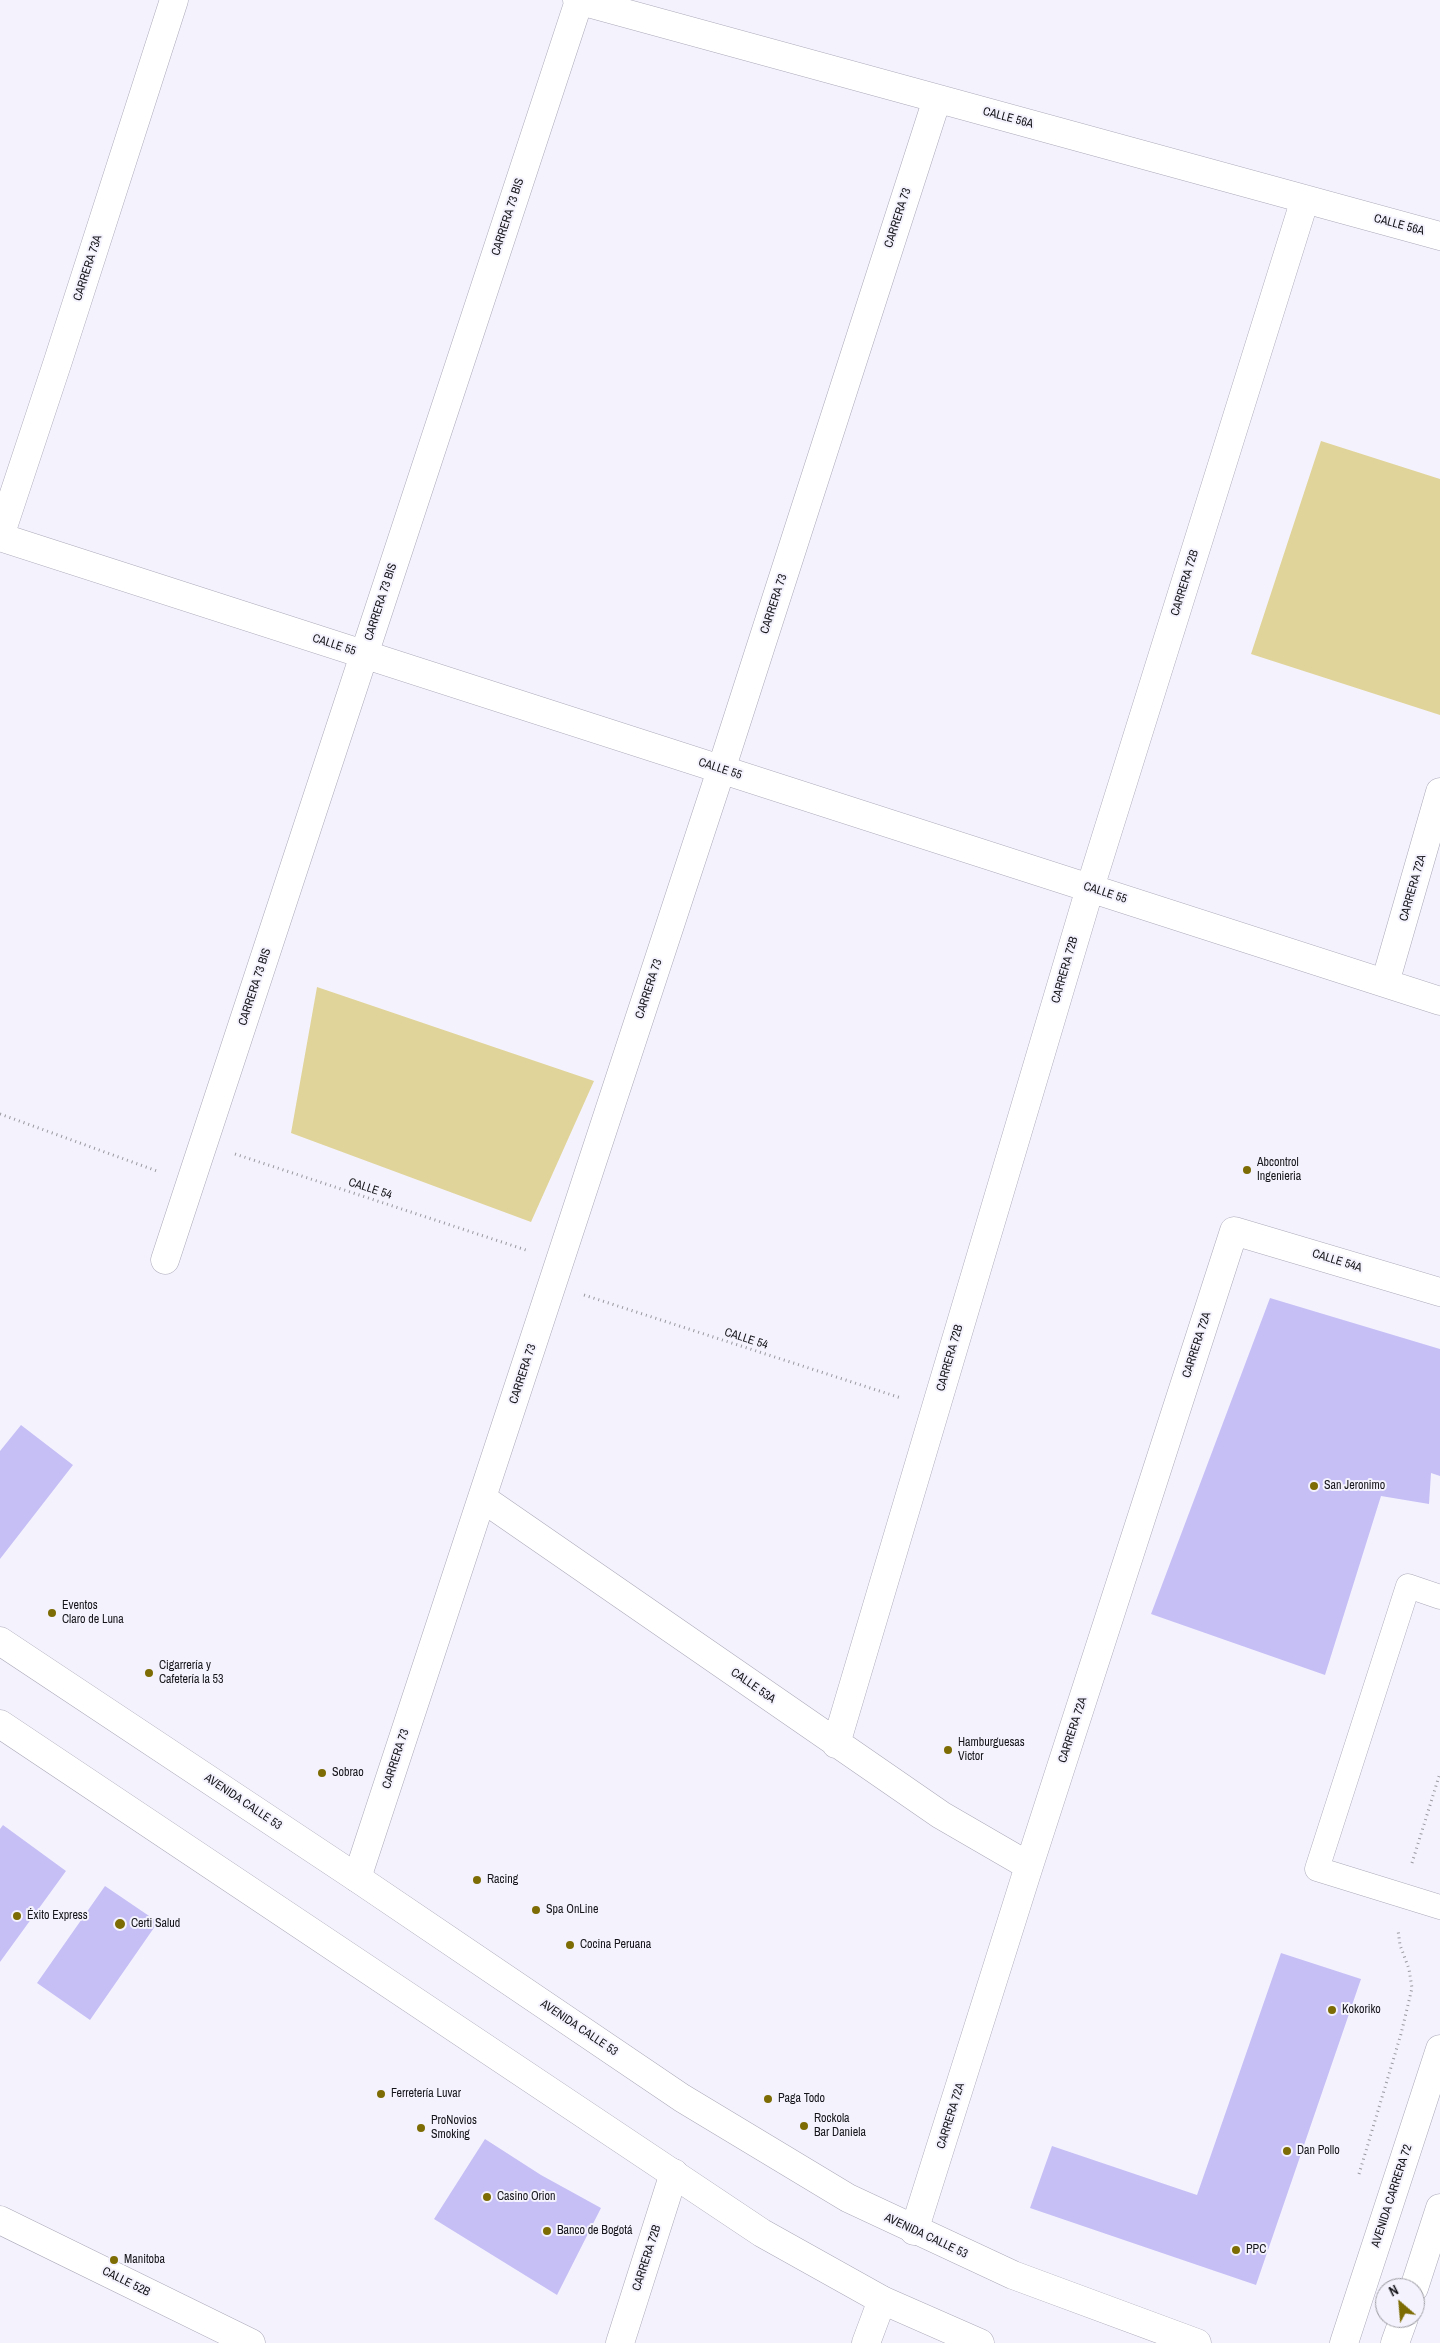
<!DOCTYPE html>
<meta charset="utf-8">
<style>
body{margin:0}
#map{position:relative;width:1440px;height:2343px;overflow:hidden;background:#f4f3fd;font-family:"Archivo Narrow",sans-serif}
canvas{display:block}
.north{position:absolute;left:1375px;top:2278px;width:50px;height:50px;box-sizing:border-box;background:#f4f3fd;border:1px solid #9b9aa2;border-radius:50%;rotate:333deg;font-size:14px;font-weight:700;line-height:20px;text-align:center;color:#15141a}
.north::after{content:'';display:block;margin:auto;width:18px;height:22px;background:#7d6b03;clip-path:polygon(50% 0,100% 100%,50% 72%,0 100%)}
</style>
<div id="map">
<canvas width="1440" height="2343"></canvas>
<div class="north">N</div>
</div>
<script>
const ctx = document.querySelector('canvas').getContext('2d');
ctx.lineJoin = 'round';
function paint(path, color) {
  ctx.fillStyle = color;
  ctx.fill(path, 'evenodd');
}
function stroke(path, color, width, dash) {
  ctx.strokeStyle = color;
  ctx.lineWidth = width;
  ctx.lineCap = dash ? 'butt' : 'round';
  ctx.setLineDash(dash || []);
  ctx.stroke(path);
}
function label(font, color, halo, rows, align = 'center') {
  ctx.font = font + ' "Archivo Narrow",sans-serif';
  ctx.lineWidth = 4;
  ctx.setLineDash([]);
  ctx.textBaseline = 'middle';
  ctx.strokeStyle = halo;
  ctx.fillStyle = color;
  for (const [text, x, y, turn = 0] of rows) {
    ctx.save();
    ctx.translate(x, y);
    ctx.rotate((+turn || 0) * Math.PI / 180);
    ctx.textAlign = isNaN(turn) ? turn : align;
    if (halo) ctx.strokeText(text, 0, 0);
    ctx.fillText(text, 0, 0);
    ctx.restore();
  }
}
const green = new Path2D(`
 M1321,441L1440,479V715L1251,654Z
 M317,987L594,1081L531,1222L291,1133Z`);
const building = new Path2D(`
 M1270,1298L1440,1349V1476L1431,1473L1429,1504L1381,1496L1325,1675L1151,1614Z
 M21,1425L73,1465L0,1559V1451Z
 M3,1825L66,1871L0,1962V1829Z
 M105,1886L158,1922L90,2020L37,1983Z
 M1281,1953L1361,1979L1256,2285L1030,2208L1052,2146L1197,2195Z
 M485,2139L541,2175L601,2208L557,2295L434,2219Z`);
const path = new Path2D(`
 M0,1114L157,1171
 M235,1154L526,1250
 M584,1295L901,1398
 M1412,1863L1440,1773
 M1359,2174L1401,2034L1412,1988L1409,1969L1400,1945L1398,1930`);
const lane = new Path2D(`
 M1440,1597L1408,1586L1317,1869L1440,1907`);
const street = new Path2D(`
 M577,0L1440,236
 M0,537L1440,1001
 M1385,983L1440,792
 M165,1260L579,1
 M482,1498L941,1815L1029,1866
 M836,1744L1090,888L1305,199
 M357,1878L721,770L937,99
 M0,2220L251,2343
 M914,2231L1029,1866L1234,1231L1440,1292
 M620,2343L674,2173
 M866,2343L882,2300`);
const secondary = new Path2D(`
 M0,536L58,361L174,0
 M0,1641L357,1878L682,2098L848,2198L1013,2275L1197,2343
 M0,1724L762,2233L882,2300L980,2343`);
const highway = new Path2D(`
 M1414,2288L1440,2208
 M1344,2343L1440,2049
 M1395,2343L1404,2318`);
const markers = [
 [1247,1170,5,"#7d6b03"],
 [1314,1486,5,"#7d6b03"],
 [52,1613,5,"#7d6b03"],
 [149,1673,5,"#7d6b03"],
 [948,1750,5,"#7d6b03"],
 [322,1773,5,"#7d6b03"],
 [477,1880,5,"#7d6b03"],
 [536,1910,5,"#7d6b03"],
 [17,1916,5,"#7d6b03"],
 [120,1924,6,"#7d6b03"],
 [570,1945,5,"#7d6b03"],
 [1332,2010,5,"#7d6b03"],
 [381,2094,5,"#7d6b03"],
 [768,2099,5,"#7d6b03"],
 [804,2126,5,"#7d6b03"],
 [421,2128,5,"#7d6b03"],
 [1287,2151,5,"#7d6b03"],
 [487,2197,5,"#7d6b03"],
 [547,2231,5,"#7d6b03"],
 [1236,2250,5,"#7d6b03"],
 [114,2260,5,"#7d6b03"]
];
const streetNames = [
 ["CALLE 56A",1008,118,15],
 ["CARRERA 73 BIS",508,217,-72],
 ["CARRERA 73",898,218,-72],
 ["CALLE 56A",1399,225,15],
 ["CARRERA 73A",88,268,-72],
 ["CARRERA 72B",1185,583,-73],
 ["CARRERA 73 BIS",381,602,-72],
 ["CARRERA 73",774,604,-72],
 ["CALLE 55",334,645,18],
 ["CALLE 55",720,769,18],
 ["CARRERA 72A",1413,888,-74],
 ["CALLE 55",1105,893,18],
 ["CARRERA 72B",1065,970,-74],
 ["CARRERA 73 BIS",255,987,-72],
 ["CARRERA 73",649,989,-72],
 ["CALLE 54",370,1189,18],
 ["CALLE 54A",1337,1261,17],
 ["CALLE 54",746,1339,18],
 ["CARRERA 72A",1197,1345,-72],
 ["CARRERA 72B",950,1358,-74],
 ["CARRERA 73",523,1374,-72],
 ["CALLE 53A",753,1686,35],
 ["CARRERA 72A",1073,1730,-72],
 ["CARRERA 73",396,1759,-72],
 ["AVENIDA CALLE 53",243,1802,34],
 ["AVENIDA CALLE 53",579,2028,34],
 ["CARRERA 72A",951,2116,-73],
 ["AVENIDA CARRERA 72",1392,2196,-72],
 ["AVENIDA CALLE 53",926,2236,25],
 ["CARRERA 72B",647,2258,-72],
 ["CALLE 52B",126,2282,26]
];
const poiNames = [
 ["Abcontrol",1257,1163],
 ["Ingenieria",1257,1177],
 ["San Jeronimo",1324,1486],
 ["Eventos",62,1606],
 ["Claro de Luna",62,1620],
 ["Cigarrería y",159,1666],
 ["Cafetería la 53",159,1680],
 ["Hamburguesas",958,1743],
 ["Victor",958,1757],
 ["Sobrao",332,1773],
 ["Racing",487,1880],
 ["Spa OnLine",546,1910],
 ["Éxito Express",27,1916],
 ["Certi Salud",131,1924],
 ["Cocina Peruana",580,1945],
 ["Kokoriko",1342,2010],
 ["Ferretería Luvar",391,2094],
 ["Paga Todo",778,2099],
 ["Rockola",814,2119],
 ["Bar Daniela",814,2133],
 ["ProNovios",431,2121],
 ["Smoking",431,2135],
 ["Dan Pollo",1297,2151],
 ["Casino Orion",497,2197],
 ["Banco de Bogotá",557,2231],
 ["PPC",1246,2250],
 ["Manitoba",124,2260]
];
paint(green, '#e1d49a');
paint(building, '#c6bff6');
stroke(lane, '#aba9b9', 25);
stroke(street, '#aba9b9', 29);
stroke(secondary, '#aba9b9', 29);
stroke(highway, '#aba9b9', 29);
stroke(path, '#9998a0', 3, [1, 4]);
stroke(lane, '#fff', 24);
stroke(street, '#fff', 28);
stroke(secondary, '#fff', 28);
stroke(highway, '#fff', 28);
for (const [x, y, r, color] of markers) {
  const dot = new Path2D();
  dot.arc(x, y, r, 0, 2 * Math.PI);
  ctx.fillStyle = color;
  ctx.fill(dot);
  stroke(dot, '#f4f3fd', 2);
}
label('12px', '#15141a', '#f4f3fd', streetNames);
label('12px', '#15141a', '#f4f3fd', poiNames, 'left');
</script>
